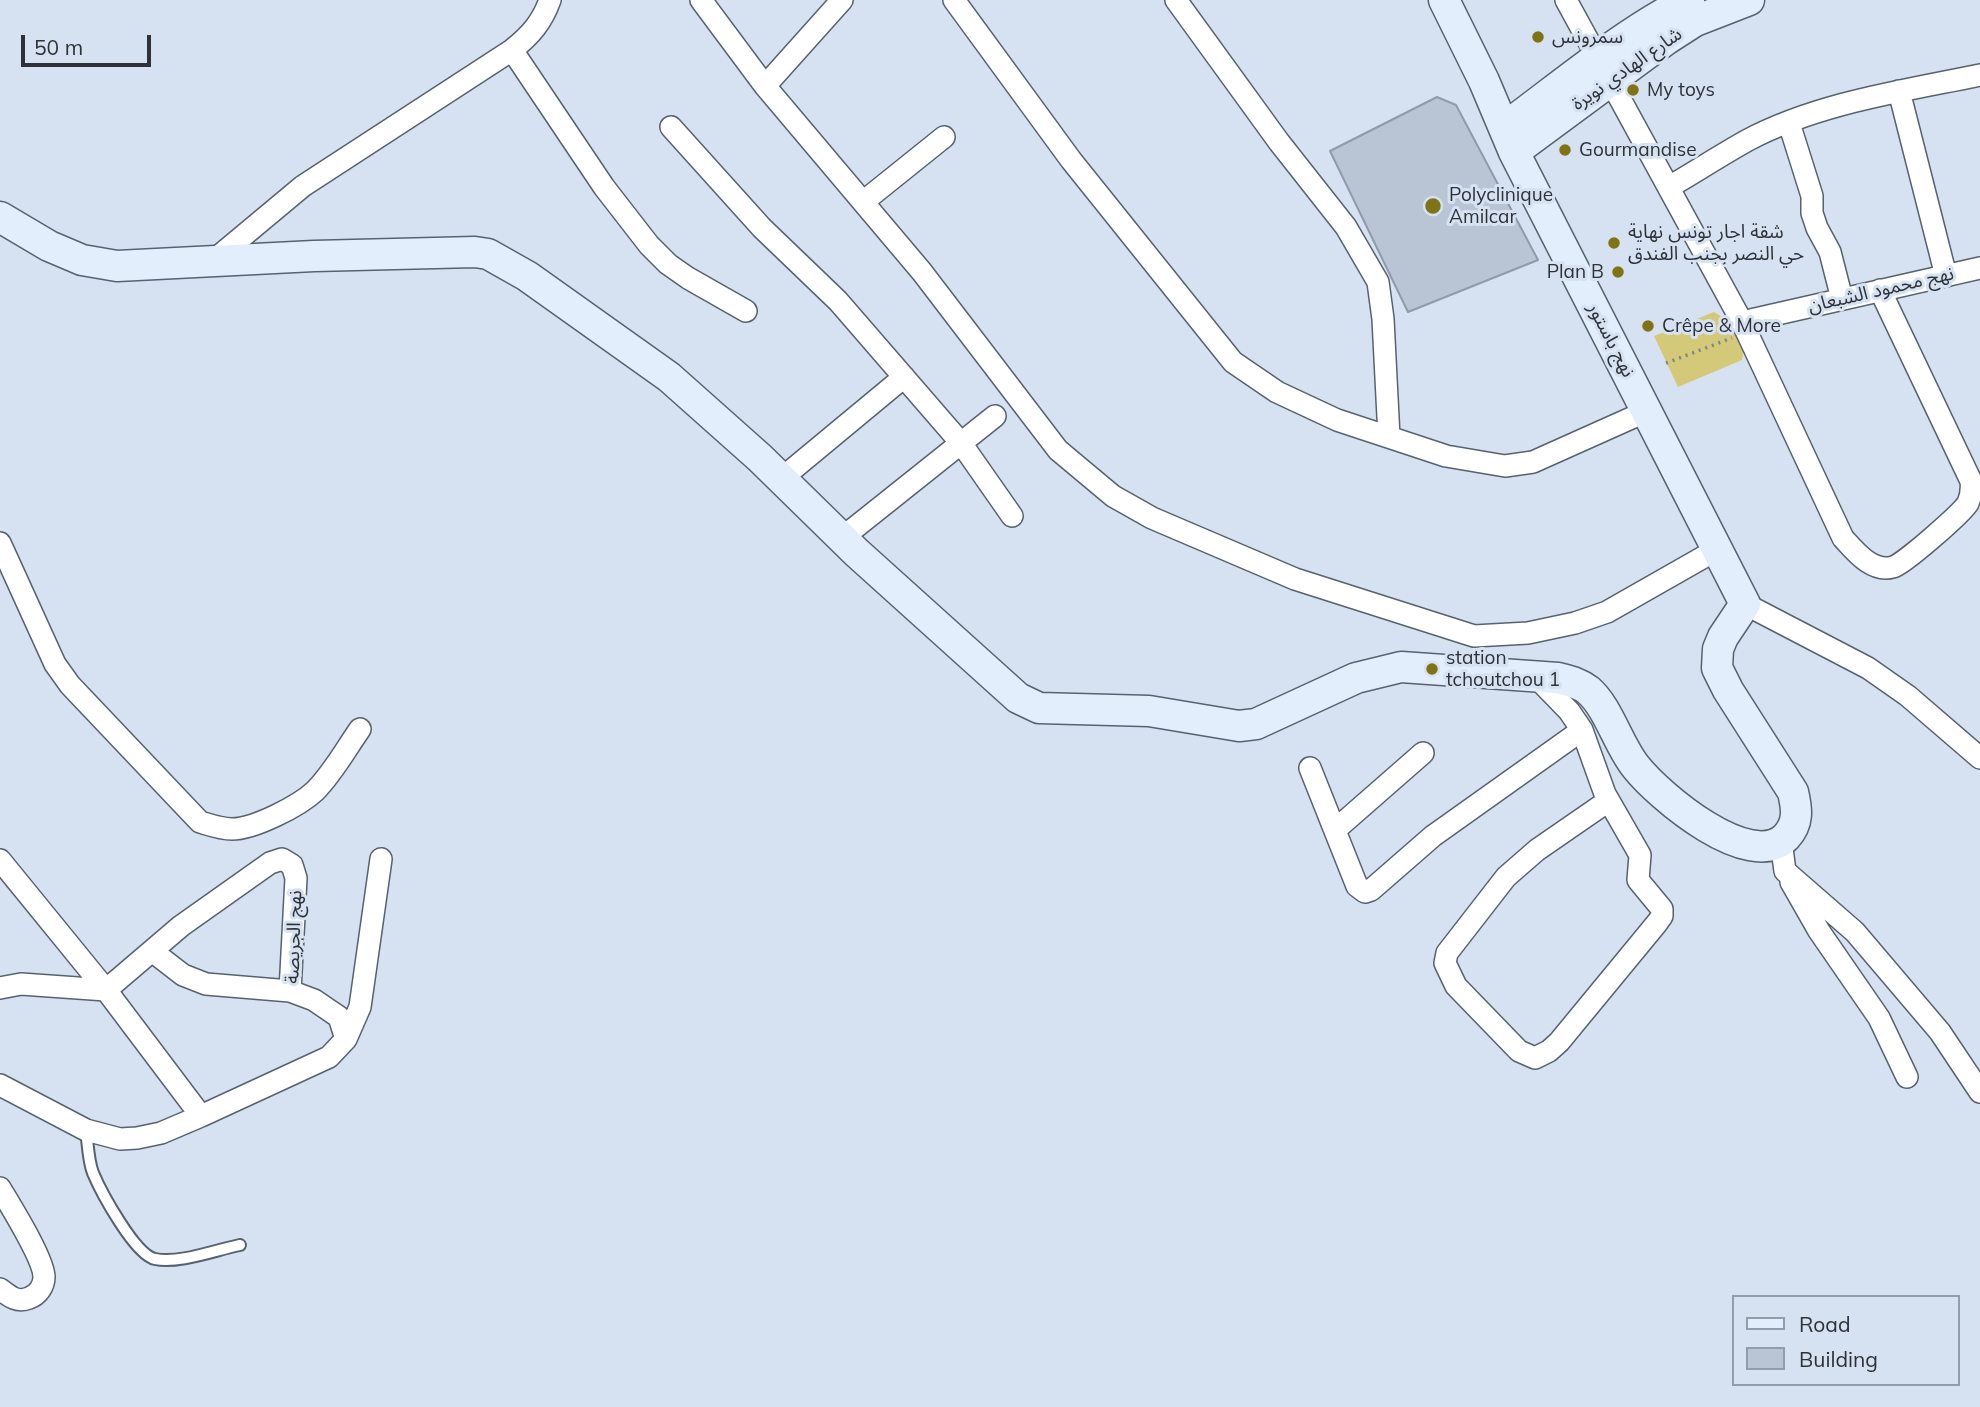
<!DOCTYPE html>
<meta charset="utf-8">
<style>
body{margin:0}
#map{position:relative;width:1980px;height:1407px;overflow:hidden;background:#d6e2f2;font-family:Mulish,sans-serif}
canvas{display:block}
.legend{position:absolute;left:1732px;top:1295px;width:228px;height:91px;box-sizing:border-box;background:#d6e2f2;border:2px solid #939ca8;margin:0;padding:9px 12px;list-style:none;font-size:21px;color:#2e3238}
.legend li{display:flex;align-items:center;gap:14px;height:35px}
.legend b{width:35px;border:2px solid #939ca8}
.scale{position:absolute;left:21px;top:35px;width:130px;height:32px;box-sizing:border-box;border:4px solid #2e3238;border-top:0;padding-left:9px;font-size:21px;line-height:24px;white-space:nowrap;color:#2e3238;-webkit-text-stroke:5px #d6e2f2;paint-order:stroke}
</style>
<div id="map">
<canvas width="1980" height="1407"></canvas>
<ul class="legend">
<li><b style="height:9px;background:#e2eefc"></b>Road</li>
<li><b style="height:19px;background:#b9c5d5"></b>Building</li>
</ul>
<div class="scale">50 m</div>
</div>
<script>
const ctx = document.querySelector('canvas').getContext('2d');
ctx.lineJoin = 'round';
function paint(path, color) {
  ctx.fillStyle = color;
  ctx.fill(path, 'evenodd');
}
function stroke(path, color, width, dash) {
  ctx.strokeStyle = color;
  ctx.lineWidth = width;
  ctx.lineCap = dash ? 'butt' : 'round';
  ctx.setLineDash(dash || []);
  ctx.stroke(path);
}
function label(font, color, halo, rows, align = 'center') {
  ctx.font = font + ' Mulish,"Noto Sans Arabic",sans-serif';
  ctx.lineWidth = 6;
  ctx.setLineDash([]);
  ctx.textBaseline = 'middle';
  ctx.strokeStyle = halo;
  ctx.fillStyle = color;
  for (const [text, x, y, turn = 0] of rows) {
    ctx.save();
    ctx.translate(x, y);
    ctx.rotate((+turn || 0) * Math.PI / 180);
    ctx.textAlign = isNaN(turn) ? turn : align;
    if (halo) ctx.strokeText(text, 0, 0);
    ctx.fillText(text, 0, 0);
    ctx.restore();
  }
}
const green = new Path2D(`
 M1714,312L1747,332L1742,360L1678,387L1654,336Z`);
const building = new Path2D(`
 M1437,97L1456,105L1538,260L1408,312L1330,151Z`);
const path = new Path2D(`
 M1666,363L1732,338`);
const lane = new Path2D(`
 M86,1130C88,1144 88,1160 93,1173C101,1192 135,1255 155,1259C179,1264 215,1250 240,1245`);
const street = new Path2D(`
 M701,0L765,86L922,272L1058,450L1113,496L1152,518L1295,579L1474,636L1528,633L1575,623L1607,612L1716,550
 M954,0L1071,160L1233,362L1277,392L1337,420L1446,456L1505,466L1533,462L1647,411
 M1176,0L1279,142L1346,227L1378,282L1383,319L1389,437
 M1566,0L1742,322L1843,538C1855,551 1872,573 1893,567C1904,564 1962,513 1968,503C1971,496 1972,489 1971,481L1880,290
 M512,50L604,187L649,245L668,264L688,278L746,311
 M765,86L842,0
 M1899,91L1946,276
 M1789,123L1812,196V213L1817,228L1830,252L1842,299
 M671,127L762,228L838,301L961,443L1012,516
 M1669,187C1695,172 1721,155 1748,140C1818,103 1903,91 1980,75
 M863,202L944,137
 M213,261L303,186L512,50C531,35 542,22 550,0
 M1742,322L1980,268
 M781,479L904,377
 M842,538L995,416
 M0,543L55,664L70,685L200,822C210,825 221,829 232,829C254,829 299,806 315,791C333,773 346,749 360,729
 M1745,604L1868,668L1908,696L1980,758
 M1536,677L1569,711L1582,730L1605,794L1640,855L1638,880L1662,909V916L1657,923L1559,1042L1549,1051L1535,1058L1519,1051L1456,986L1445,963L1447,953L1506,877L1537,850L1608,801
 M1310,768L1357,886L1365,892L1371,890L1433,836L1582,730
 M1335,830L1423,753
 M1781,841L1785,871L1855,932L1940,1032L1980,1092
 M0,860L106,990L181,926L270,863L282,859L292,865L296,878L290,991L314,1000L339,1017L346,1039L329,1057L201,1116L161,1133L137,1138L120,1139L86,1130L0,1085
 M1791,882L1819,931L1879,1018L1907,1077
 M152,951L183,975L206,984L290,991
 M0,988L21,984L106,990L201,1116
 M346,1039L360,1007L381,859
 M0,1188C10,1205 44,1259 44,1277C44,1286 38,1295 29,1298C17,1303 9,1296 0,1289`);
const secondary = new Path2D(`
 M1505,127C1562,85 1626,31 1689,0
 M1514,152L1667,39L1695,21L1749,0
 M0,217L49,246L82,260L117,266L314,256L475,252L488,254L527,276L669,377L760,458L856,552L1018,698L1039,708L1149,711L1239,726L1256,724L1356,678L1401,667L1558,678C1569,681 1579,683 1588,690C1609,708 1618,745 1636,767C1659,796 1750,873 1786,837C1799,823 1797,809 1793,792L1728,690L1717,668L1718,649L1723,637L1745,604L1514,152L1484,81L1444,0`);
const markers = [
 [1538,37,7,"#807315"],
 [1633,90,7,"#807315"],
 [1565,150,7,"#807315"],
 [1433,206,9,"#807315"],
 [1614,243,7,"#807315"],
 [1618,272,7,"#807315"],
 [1648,326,7,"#807315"],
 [1432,669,7,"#807315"]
];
const poiNames = [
 ["سمرونس",1552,37],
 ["My toys",1647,90],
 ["Gourmandise",1579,150],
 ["Polyclinique",1449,195],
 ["Amilcar",1449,217],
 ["شقة اجار تونس نهاية",1628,232],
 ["حي النصر بجنب الفندق",1628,254],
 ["Plan B",1604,272,"right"],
 ["Crêpe & More",1662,326],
 ["station",1446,658],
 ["tchoutchou 1",1446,680]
];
const streetNames = [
 ["شارع الهادي نويرة",1627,69,-35],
 ["نهج محمود الشبعان",1881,290,-13],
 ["نهج باستور",1611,340,63],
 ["نهج الجريصة",294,937,-88]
];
paint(green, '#d4c978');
paint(building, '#b9c5d5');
stroke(building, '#8f9ba9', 2);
stroke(lane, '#57626f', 14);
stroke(street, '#57626f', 24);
stroke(secondary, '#57626f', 33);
stroke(path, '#7b838e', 3.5, [2, 5]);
stroke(lane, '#fff', 10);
stroke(street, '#fff', 21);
stroke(secondary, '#e2eefc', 30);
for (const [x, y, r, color] of markers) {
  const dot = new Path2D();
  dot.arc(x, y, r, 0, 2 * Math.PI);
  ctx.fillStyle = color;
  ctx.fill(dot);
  stroke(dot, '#d6e2f2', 2.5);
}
label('19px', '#2e3238', '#d6e2f2', poiNames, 'left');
label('19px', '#2e3238', '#d6e2f2', streetNames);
</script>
